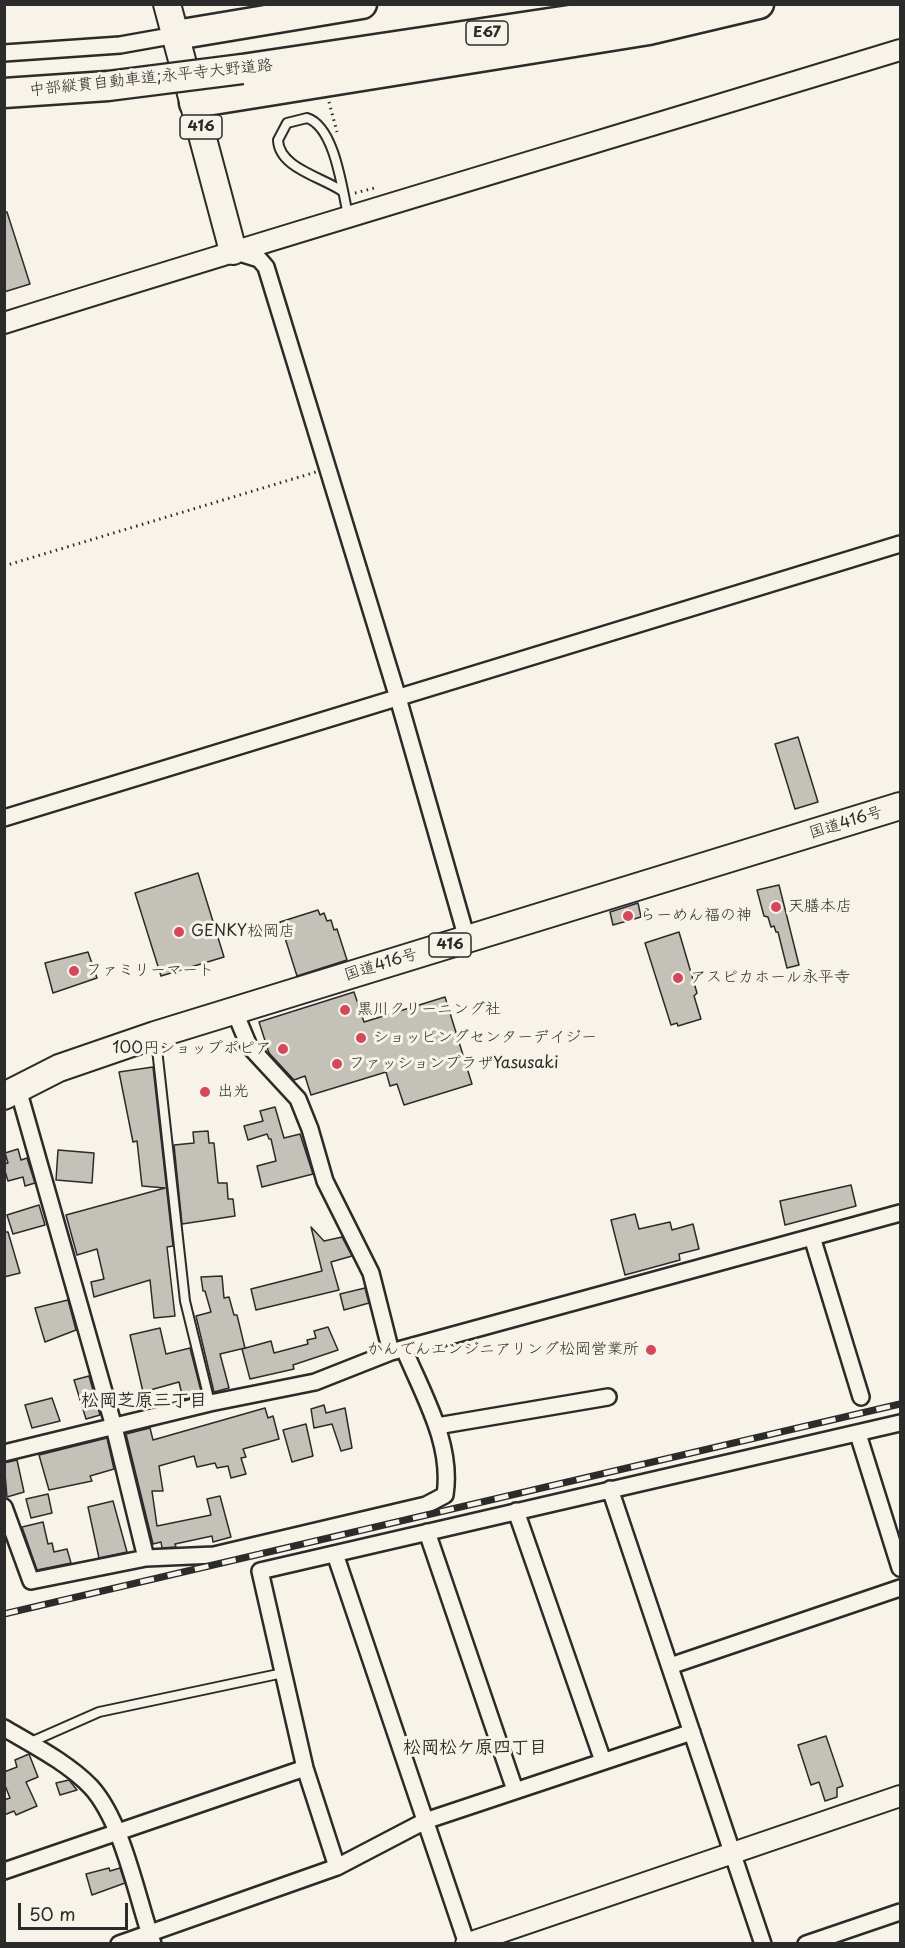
<!DOCTYPE html>
<meta charset="utf-8">
<style>
body{margin:0}
#map{position:relative;width:905px;height:1948px;overflow:hidden;background:#f7f3e8;font-family:"Playpen Sans",sans-serif}
canvas{display:block}
.frame{position:absolute;inset:0;border:6px solid #2b2b2b;pointer-events:none}
.scale{position:absolute;left:18px;top:1903px;width:110px;height:27px;box-sizing:border-box;border:3px solid #2b2b2b;border-top:0;padding-left:8px;font-size:18px;line-height:21px;white-space:nowrap;color:#2b2b2b;-webkit-text-stroke:4px #f7f3e8;paint-order:stroke}
</style>
<div id="map">
<canvas width="905" height="1948"></canvas>
<div class="frame"></div>
<div class="scale">50 m</div>
</div>
<script>
const ctx = document.querySelector('canvas').getContext('2d');
ctx.lineJoin = 'round';
function paint(path, color) {
  ctx.fillStyle = color;
  ctx.fill(path, 'evenodd');
}
function stroke(path, color, width, dash) {
  ctx.strokeStyle = color;
  ctx.lineWidth = width;
  ctx.lineCap = dash ? 'butt' : 'round';
  ctx.setLineDash(dash || []);
  ctx.stroke(path);
}
function label(font, color, halo, rows, align = 'center') {
  ctx.font = font + ' "Playpen Sans","Klee One",sans-serif';
  ctx.lineWidth = 6;
  ctx.setLineDash([]);
  ctx.textBaseline = 'middle';
  ctx.strokeStyle = halo;
  ctx.fillStyle = color;
  for (const [text, x, y, turn = 0] of rows) {
    ctx.save();
    ctx.translate(x, y);
    ctx.rotate((+turn || 0) * Math.PI / 180);
    ctx.textAlign = isNaN(turn) ? turn : align;
    if (halo) ctx.strokeText(text, 0, 0);
    ctx.fillText(text, 0, 0);
    ctx.restore();
  }
}
const building = new Path2D(`
 M4,212H7L30,284L4,292Z
 M798,737L818,802L795,809L775,744Z
 M198,873L224,957L161,976L135,893Z
 M779,885L799,965L787,968L778,932H776L774,926L771,927L768,917L764,916L757,890Z
 M638,903L641,917L613,925L610,912Z
 M318,910L320,915L324,913L327,921L331,920L334,930L337,929L347,960L297,976L280,922Z
 M679,932L697,993L694,996L701,1019L678,1026L677,1023L671,1025L645,943Z
 M88,952L97,978L53,993L45,963Z
 M354,992L364,1022L445,997L472,1084L404,1105L397,1084L390,1086L386,1072L311,1095L305,1076L294,1080L269,1053L259,1022Z
 M153,1067L173,1246L167,1247L175,1316L154,1318L150,1280L94,1297L91,1282L104,1279L97,1249L77,1255L66,1215L165,1188L142,1186L137,1141L133,1142L119,1072Z
 M275,1107L284,1138L300,1134L313,1174L262,1187L257,1166L276,1161L271,1139H269L267,1134L248,1140L244,1126L263,1121L260,1111Z
 M208,1131L209,1143H214L218,1183H227L228,1199H233L235,1216L182,1224L174,1145L194,1143L193,1132Z
 M18,1149L21,1160L27,1158L35,1183L25,1186L23,1177L8,1181L4,1168V1164L8,1163L5,1153Z
 M58,1150L94,1153L92,1183L56,1180Z
 M851,1185L856,1206L785,1225L780,1201Z
 M39,1205L45,1225L13,1234L7,1215Z
 M635,1214L639,1229L670,1222L672,1230L693,1224L699,1249L679,1254L680,1260L625,1275L611,1220Z
 M311,1227L324,1241L342,1237L352,1256L331,1262L339,1290L256,1310L251,1289L322,1271Z
 M4,1232H8L20,1273L4,1277Z
 M222,1276L224,1298L229,1297L234,1315H237L245,1348L220,1354L229,1388L214,1392L196,1316L211,1312L205,1291H203L201,1277Z
 M365,1288L369,1303L344,1310L340,1294Z
 M68,1300L76,1330L45,1342L35,1308Z
 M328,1327L338,1350L293,1365L294,1369L250,1379L242,1349L271,1341L274,1353L308,1344L307,1340L316,1338L314,1331Z
 M160,1328L166,1354L190,1348L202,1395L183,1399L179,1382L143,1392L130,1335Z
 M89,1376L100,1415L86,1419L74,1380Z
 M52,1398L60,1421L32,1428L25,1405Z
 M324,1405L326,1413L345,1408L352,1448L341,1451L332,1424L314,1428L311,1409Z
 M265,1408L268,1418L273,1416L279,1439L243,1449L246,1457L241,1458L246,1474L231,1478L228,1466L217,1468L215,1463L197,1467L194,1456L159,1466L163,1491H152L157,1526L211,1515L207,1499L220,1496L231,1537L213,1542L212,1536L175,1544L176,1547L162,1548L161,1542L153,1544L126,1434L150,1428L153,1440Z
 M306,1424L313,1456L292,1462L283,1430Z
 M107,1438L114,1469L90,1476L92,1481L49,1490L39,1455Z
 M17,1460L24,1492L7,1497L4,1463Z
 M48,1494L52,1513L31,1518L26,1499Z
 M113,1501L127,1552L99,1558L88,1507Z
 M43,1522L48,1544L52,1543L54,1552L67,1549L71,1563L37,1570L22,1527Z
 M826,1736L843,1786L837,1788V1797L825,1801L819,1782L811,1785L798,1745Z
 M29,1754L38,1777L26,1782L37,1806L16,1815L14,1811L4,1815V1800L10,1798L4,1783V1772L17,1767L15,1760Z
 M69,1780L77,1790L60,1795L56,1783Z
 M109,1868L110,1871L120,1868L125,1883L92,1895L86,1874Z`);
const path = new Path2D(`
 M329,102L337,132
 M355,193L378,187
 M4,566L316,472`);
const service = new Path2D(`
 M342,191C322,177 279,168 278,140L287,123L307,118C335,127 342,189 348,215
 M156,1040L185,1301L210,1403
 M31,1742L99,1712L283,1673`);
const minor = new Path2D(`
 M4,53L120,45L176,35
 M233,251L259,259L266,267L398,698L467,939
 M4,818L900,544
 M234,1010L249,1046L298,1099L310,1129L325,1181L371,1273L391,1352
 M18,1089L114,1427L146,1558
 M812,1237L861,1397
 M437,1426L608,1397
 M858,1434L900,1568
 M4,1453L210,1403L315,1382L391,1352L900,1213
 M610,1489L763,1944
 M4,1507L31,1581L146,1558L214,1555L426,1505L445,1495C453,1444 423,1395 404,1349
 M516,1511L603,1761
 M427,1532L515,1790
 M335,1554L467,1944
 M670,1666L900,1588
 M4,1728C33,1745 68,1763 91,1787C123,1822 137,1898 153,1944
 M337,1867L305,1768L260,1571L900,1423
 M4,1871L305,1768
 M119,1944L337,1867L425,1821L692,1732
 M806,1944L900,1912`);
const tertiary = new Path2D(`
 M4,323C302,229 602,141 900,50
 M466,1944L900,1796`);
const trunk = new Path2D(`
 M167,4L233,251
 M4,1096L59,1068L155,1035L900,806`);
const motorway = new Path2D(`
 M176,35L362,4
 M242,69L677,4
 M194,103L649,30L759,4`);
const rail = new Path2D(`
 M4,1614L900,1404`);
const motorwayBridge = new Path2D(`
 M4,93L108,86L242,69`);
const markers = [
 [776,907,6,"#d1495b"],
 [628,916,6,"#d1495b"],
 [179,932,6,"#d1495b"],
 [74,971,6,"#d1495b"],
 [678,978,6,"#d1495b"],
 [345,1010,6,"#d1495b"],
 [361,1038,6,"#d1495b"],
 [283,1049,6,"#d1495b"],
 [337,1064,6,"#d1495b"],
 [205,1092,6,"#d1495b"],
 [651,1350,6,"#d1495b"]
];
const shields = [
 [487,33,42],
 [201,127,42],
 [450,945,42]
];
const shieldNames = [
 ["E67",487,33],
 ["416",201,127],
 ["416",450,945]
];
const streetNames = [
 ["中部縦貫自動車道;永平寺大野道路",151,78,-6],
 ["国道416号",846,823,-17],
 ["国道416号",381,965,-17]
];
const poiNames = [
 ["天膳本店",788,907],
 ["らーめん福の神",640,916],
 ["GENKY松岡店",191,932],
 ["ファミリーマート",86,971],
 ["アスピカホール永平寺",690,978],
 ["黒川クリーニング社",357,1010],
 ["ショッピングセンターデイジー",373,1038],
 ["100円ショップポピア",271,1049,"right"],
 ["ファッションプラザYasusaki",349,1064],
 ["出光",217,1092],
 ["かんでんエンジニアリング松岡営業所",639,1350,"right"]
];
const neighbourhoodNames = [
 ["松岡芝原三丁目",144,1401],
 ["松岡松ケ原四丁目",475,1748]
];
paint(building, '#c4c1b9');
stroke(building, '#2b2b2b', 1.5);
stroke(service, '#2b2b2b', 12);
stroke(minor, '#2b2b2b', 20);
stroke(tertiary, '#2b2b2b', 24);
stroke(trunk, '#2b2b2b', 30);
stroke(motorway, '#2b2b2b', 33);
stroke(path, '#2b2b2b', 3, [1.5, 4.5]);
stroke(service, '#f7f3e8', 8);
stroke(minor, '#f7f3e8', 15);
stroke(tertiary, '#f7f3e8', 20);
stroke(trunk, '#f7f3e8', 26);
stroke(motorway, '#f7f3e8', 28);
stroke(rail, '#2b2b2b', 7);
stroke(rail, '#f7f3e8', 4.5, [14]);
stroke(motorwayBridge, '#2b2b2b', 33, []);
stroke(motorwayBridge, '#f7f3e8', 28);
for (const [x, y, r, color] of markers) {
  const dot = new Path2D();
  dot.arc(x, y, r, 0, 2 * Math.PI);
  ctx.fillStyle = color;
  ctx.fill(dot);
  stroke(dot, '#f7f3e8', 2);
}
for (const [x, y, w] of shields) {
  const box = new Path2D();
  box.roundRect(x - w / 2, y - 12, w, 24, 4.5);
  ctx.fillStyle = '#f7f3e8';
  ctx.fill(box);
  stroke(box, '#2b2b2b', 1.5);
}
label('bold 15px', '#2b2b2b', null, shieldNames);
label('16px', '#2b2b2b', '#f7f3e8', streetNames);
label('16px', '#2b2b2b', '#f7f3e8', poiNames, 'left');
label('bold 18px', '#2b2b2b', '#f7f3e8', neighbourhoodNames);
</script>
